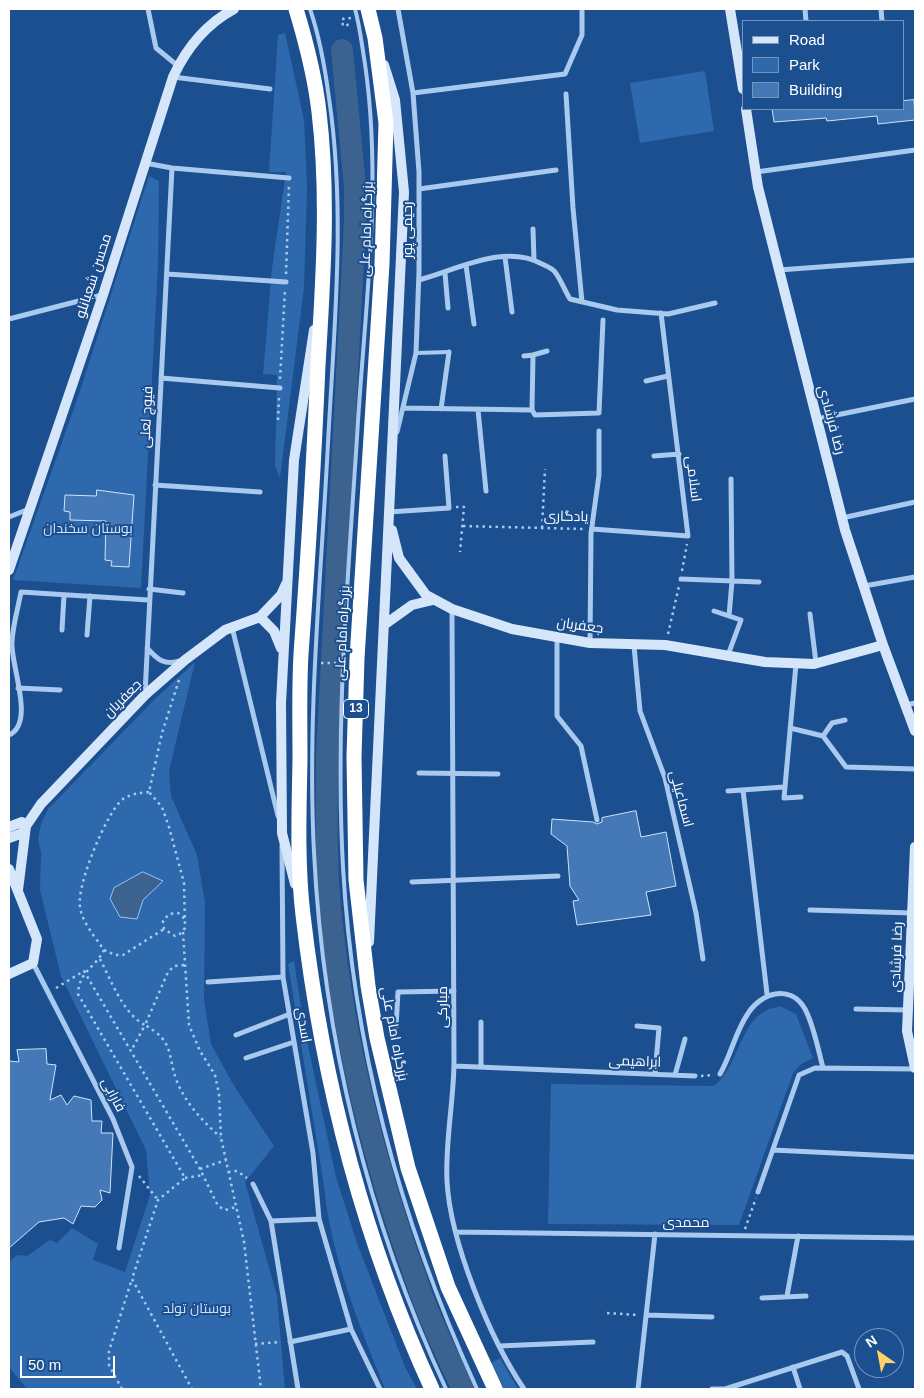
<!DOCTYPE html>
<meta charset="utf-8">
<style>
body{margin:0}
#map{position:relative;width:924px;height:1398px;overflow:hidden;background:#1b4f8f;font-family:Helvetica,sans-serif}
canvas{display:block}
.frame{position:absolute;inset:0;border:10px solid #fff;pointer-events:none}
.legend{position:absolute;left:742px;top:20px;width:162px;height:90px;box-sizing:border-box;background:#1b4f8f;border:1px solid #7695bc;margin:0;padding:6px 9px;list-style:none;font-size:15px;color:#fff}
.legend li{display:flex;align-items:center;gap:10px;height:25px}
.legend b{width:25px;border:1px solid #7695bc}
.north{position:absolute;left:854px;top:1328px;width:50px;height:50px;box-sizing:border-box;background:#1b4f8f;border:1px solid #7695bc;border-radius:50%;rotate:327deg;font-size:14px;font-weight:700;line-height:20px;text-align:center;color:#fff}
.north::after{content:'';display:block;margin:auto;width:18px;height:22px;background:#ffd166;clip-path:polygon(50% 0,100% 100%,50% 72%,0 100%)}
.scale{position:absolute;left:20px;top:1356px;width:95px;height:22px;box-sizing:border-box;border:2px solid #fff;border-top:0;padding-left:6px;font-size:15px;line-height:18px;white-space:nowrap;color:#fff;-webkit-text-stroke:4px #1b4f8f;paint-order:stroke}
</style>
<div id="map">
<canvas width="924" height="1398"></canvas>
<div class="frame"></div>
<ul class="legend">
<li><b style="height:6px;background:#d6e6fa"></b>Road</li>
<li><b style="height:14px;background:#2e69ad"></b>Park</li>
<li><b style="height:14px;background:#4478b7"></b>Building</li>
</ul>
<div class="north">N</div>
<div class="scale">50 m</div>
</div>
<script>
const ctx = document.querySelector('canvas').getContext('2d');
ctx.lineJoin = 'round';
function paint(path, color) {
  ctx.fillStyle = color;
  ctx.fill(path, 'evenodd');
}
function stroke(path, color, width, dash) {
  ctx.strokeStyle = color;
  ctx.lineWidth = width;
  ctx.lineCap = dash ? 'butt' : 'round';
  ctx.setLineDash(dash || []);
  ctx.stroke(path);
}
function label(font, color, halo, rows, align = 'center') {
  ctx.font = font + ' Helvetica,Cairo,sans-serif';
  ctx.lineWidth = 4;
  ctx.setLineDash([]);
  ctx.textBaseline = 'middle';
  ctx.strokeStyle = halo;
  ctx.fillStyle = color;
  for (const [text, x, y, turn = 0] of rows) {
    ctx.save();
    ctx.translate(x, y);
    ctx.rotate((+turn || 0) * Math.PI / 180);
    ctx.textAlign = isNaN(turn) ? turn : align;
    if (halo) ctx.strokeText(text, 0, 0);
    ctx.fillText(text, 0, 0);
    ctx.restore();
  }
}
const green = new Path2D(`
 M285,33L304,120L307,186L304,288L280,478L275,466L277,375L263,374L272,268L286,172H269L278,35Z
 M705,71L714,131L640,143L630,83Z
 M149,176L159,181L158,264L141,588L13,580L78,397Z
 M195,662L169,771L171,796L197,855L205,903L204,999L211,1044L233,1084L274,1146L245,1182L277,1296L285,1389H27L9,1367V1262L17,1255L27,1256L50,1240L57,1243L72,1228L98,1244L93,1260L125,1272L150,1195L146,1150L61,976L40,890L41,852L38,839L41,824L48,809L156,698Z
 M294,961L304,1027L336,1177L357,1243L405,1367L417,1389H385C359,1324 331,1257 324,1186L288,964Z
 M780,1006L796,1014L813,1058L801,1064L793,1073L739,1225L548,1224L551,1084L714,1086C738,1067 740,1024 765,1011C769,1008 775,1008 780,1006Z
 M500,1358L518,1389H502L490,1364Z`);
const water = new Path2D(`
 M143,872L163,881L143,900L137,919L120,917L110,899L114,888Z`);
const river = new Path2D(`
 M342,50L355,187V222L327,755C327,809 325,864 331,918C344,1043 375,1167 418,1285C430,1321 447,1355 463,1389`);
const building = new Path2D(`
 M914,100L915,120L878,124L877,116L827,121L826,118L774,122L772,109H903V101Z
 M97,490L134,495L129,567L111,566L112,561L105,560L106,521L70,520V512L64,511L65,495L96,496Z
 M636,811L641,837L666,832L676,886L646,892L651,915L577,925L573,901L579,900L570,886L567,846L551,834L552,819L593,822L597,824L602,822V818Z
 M46,1049L47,1064L56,1065L50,1100L61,1095L67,1105L74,1096L91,1100L92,1121H102L101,1133H113L110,1193L100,1190L102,1200L95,1207L81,1206L73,1224L64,1218L39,1222L9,1248V1061L19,1062L17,1050Z`);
const path = new Path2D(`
 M351,18L342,19L343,26L351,24
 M286,274L289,185
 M280,379L285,290
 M278,420L279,397
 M456,507H464L460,552
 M463,526L583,529
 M542,528L545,469
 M682,571L687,544
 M668,634L679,586
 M321,663H336
 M179,680L162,733L149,792L162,807L169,827L184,883L185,928L179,935L175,936L164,929L163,921L169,914L178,913L185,919
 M149,792C139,793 131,794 123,799C107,811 76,886 80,907C82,922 95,937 104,950C95,968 79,971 78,994L185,1178L158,1200L132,1279L192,1389
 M183,932L189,1025L200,1051L215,1075L219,1094L221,1138L244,1242L261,1389
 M104,950L115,955H123L164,929
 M100,959C111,980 123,1014 145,1025L131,1051
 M184,965L174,966L168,972L145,1025C174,1042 167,1052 176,1079C185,1103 202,1120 220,1137
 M56,988L84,971L200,1169L218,1206L225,1210L236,1207
 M701,1076L713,1075
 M200,1169L226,1160
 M228,1172L237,1171L247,1178
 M139,1176L158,1200
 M185,1178L203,1175
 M745,1229L756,1198
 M607,1313L638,1315
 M255,1344L281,1342
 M122,1389L109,1365V1351L132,1279`);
const lane = new Path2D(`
 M310,9C320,38 325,68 329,98C346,213 334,328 328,443C321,579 307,716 314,852C323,1037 368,1221 446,1389
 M355,9C360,27 362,46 365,64C383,188 364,313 357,437C348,579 335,725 343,867C353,1048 402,1225 477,1389
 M416,353L449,352`);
const street = new Path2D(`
 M148,9L156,48L178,66
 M805,9L806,21
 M881,9L882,21
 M173,77L270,89
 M413,93L565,74L582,35V9
 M566,94L573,208L582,302
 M145,163L172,168L289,178
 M756,172L915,150
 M419,189L556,170
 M533,229L534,260
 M505,257L512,312
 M466,265L474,324
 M779,270L915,260
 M445,273L448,308
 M167,274L286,282
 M419,280C457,270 504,243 542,264C546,266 552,268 555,272C561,280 565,291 570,299L617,310L668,314L715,303
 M9,319L102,295
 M533,355L547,351
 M524,356L533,355L532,410
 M161,378L280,388
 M646,381L668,376
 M403,408L532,410L535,415L599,413L603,320
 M441,409L449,352
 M478,410L486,491
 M817,419L915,399
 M397,432L416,353L419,271V172L413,93L398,9
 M654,456L679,454
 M155,485L260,492
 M389,512L449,508L445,456
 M9,517L29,509
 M842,518L915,502
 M592,529L688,536L661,313
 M681,579L759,582
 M864,586L915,577
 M149,589L183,593
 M452,609C453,759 454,910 454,1061C454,1100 445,1141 447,1181C450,1241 490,1339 524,1389
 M714,611L741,620L728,655
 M810,614L816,663
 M729,616L732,581L731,479
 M232,627L278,816
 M62,630L64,595
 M87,635L90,596
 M557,638V716L581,746L597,820
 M590,643L591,533L599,475V431
 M634,646L640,711L665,778L696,913L703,959
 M147,648C157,659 164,666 180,661
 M796,664L784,798L801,797
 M18,688L60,690
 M145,694L172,168
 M906,705L915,703
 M790,728L823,736L846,767L915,769
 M9,735C36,723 10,665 12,641C13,625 18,608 21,592L148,600
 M823,736L832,723L845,720
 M419,773L498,774
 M743,790L767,994
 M728,791L784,787
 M282,846L283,977L313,1153L319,1219L351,1329L380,1389
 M412,882L558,876
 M810,910L912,913
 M33,963L113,1119L132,1167L119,1248
 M208,982L283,977
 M856,1009L908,1010
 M481,1022V1067
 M637,1026L659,1028L655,1074
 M396,1027L398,992L454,991
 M236,1035L290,1014
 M246,1058L294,1042
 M454,1066L695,1076
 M720,1074C731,1055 735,1033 747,1015C760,993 790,983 805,1009C814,1026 818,1049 823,1068
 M675,1075L685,1039
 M773,1150L915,1157
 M253,1184L271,1221L298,1389
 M758,1192L799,1075L815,1068L915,1069
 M271,1221L319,1219
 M456,1232L915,1238
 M787,1296L798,1236
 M762,1298L806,1296
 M647,1315L712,1317
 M290,1342L351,1329
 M499,1346L593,1342
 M793,1367L800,1389
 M638,1389L655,1234
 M712,1389H725L842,1352L847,1356L859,1389`);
const secondary = new Path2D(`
 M730,9L743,89
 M746,109L758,187L845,530L883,645L915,731
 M392,530L399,558L426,595L452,609L512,629L590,643L665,645L765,662L814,664L883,645
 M9,570L103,295L173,77C186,49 206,24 234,9
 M260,617L274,631L281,648
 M384,625L412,605L433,600
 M9,827L22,822L26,826L23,833L9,838
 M915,847L907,1031L915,1068
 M9,869L37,939L33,963L9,974
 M295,884L282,833L281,703L294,460L314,330
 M18,890L26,826L41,804L145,695L185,660L225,630L260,617L281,595L286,584
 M369,942L404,192L395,100L384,65`);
const highway = new Path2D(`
 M296,9C306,42 315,77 319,112C329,196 323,281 318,365C314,462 308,558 301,654C299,689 300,725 300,760C299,811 297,864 303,915C322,1079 363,1239 432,1389
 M368,9L375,38L386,123L382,264L357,658L354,757L356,880L368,986L377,1038L408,1168L448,1287L495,1389`);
const shields = [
 [356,709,25]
];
const shieldNames = [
 ["13",356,709]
];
const streetNames = [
 ["بزرگراه امام علی",367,229,-88],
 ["رحیمی پور",408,230,-90],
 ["محسن شعبانلو",94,276,-72],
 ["فیوج لعلی",147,417,-87],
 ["رضا فرشادی",831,420,75],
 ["اسلامی",693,479,83],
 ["یادگاری",566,517,1],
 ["جعفریان",580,626,8],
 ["بزرگراه امام علی",343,633,-87],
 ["جعفریان",123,699,-45],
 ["اسماعیلی",681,799,75],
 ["رضا فرشادی",897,957,-88],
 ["مبارکی",443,1007,-90],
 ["اسدی",303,1025,80],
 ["بزرگراه امام علی",394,1034,79],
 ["ابراهیمی",635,1062,2],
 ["فارابی",113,1095,63],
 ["محمدی",686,1223]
];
const parkNames = [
 ["بوستان سخندان",88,529],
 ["بوستان تولد",197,1309]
];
paint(green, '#2e69ad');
paint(water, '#3c6290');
stroke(water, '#9cc4f0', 1);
stroke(river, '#3c6290', 22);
paint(building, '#4478b7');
stroke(building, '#cfe3fa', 1);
stroke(path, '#a9c9ee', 2.5, [2.5, 4]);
stroke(lane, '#a9c9ee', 4);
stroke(street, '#a9c9ee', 5);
stroke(secondary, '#d6e6fa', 10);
stroke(highway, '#fff', 15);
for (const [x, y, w] of shields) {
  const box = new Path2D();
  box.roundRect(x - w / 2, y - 9.5, w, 19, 4);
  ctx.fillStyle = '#1b4f8f';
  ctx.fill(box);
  stroke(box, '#fff', 1);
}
label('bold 12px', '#fff', null, shieldNames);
label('14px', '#fff', '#1b4f8f', streetNames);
label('14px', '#cfe3fa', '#1b4f8f', parkNames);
</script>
